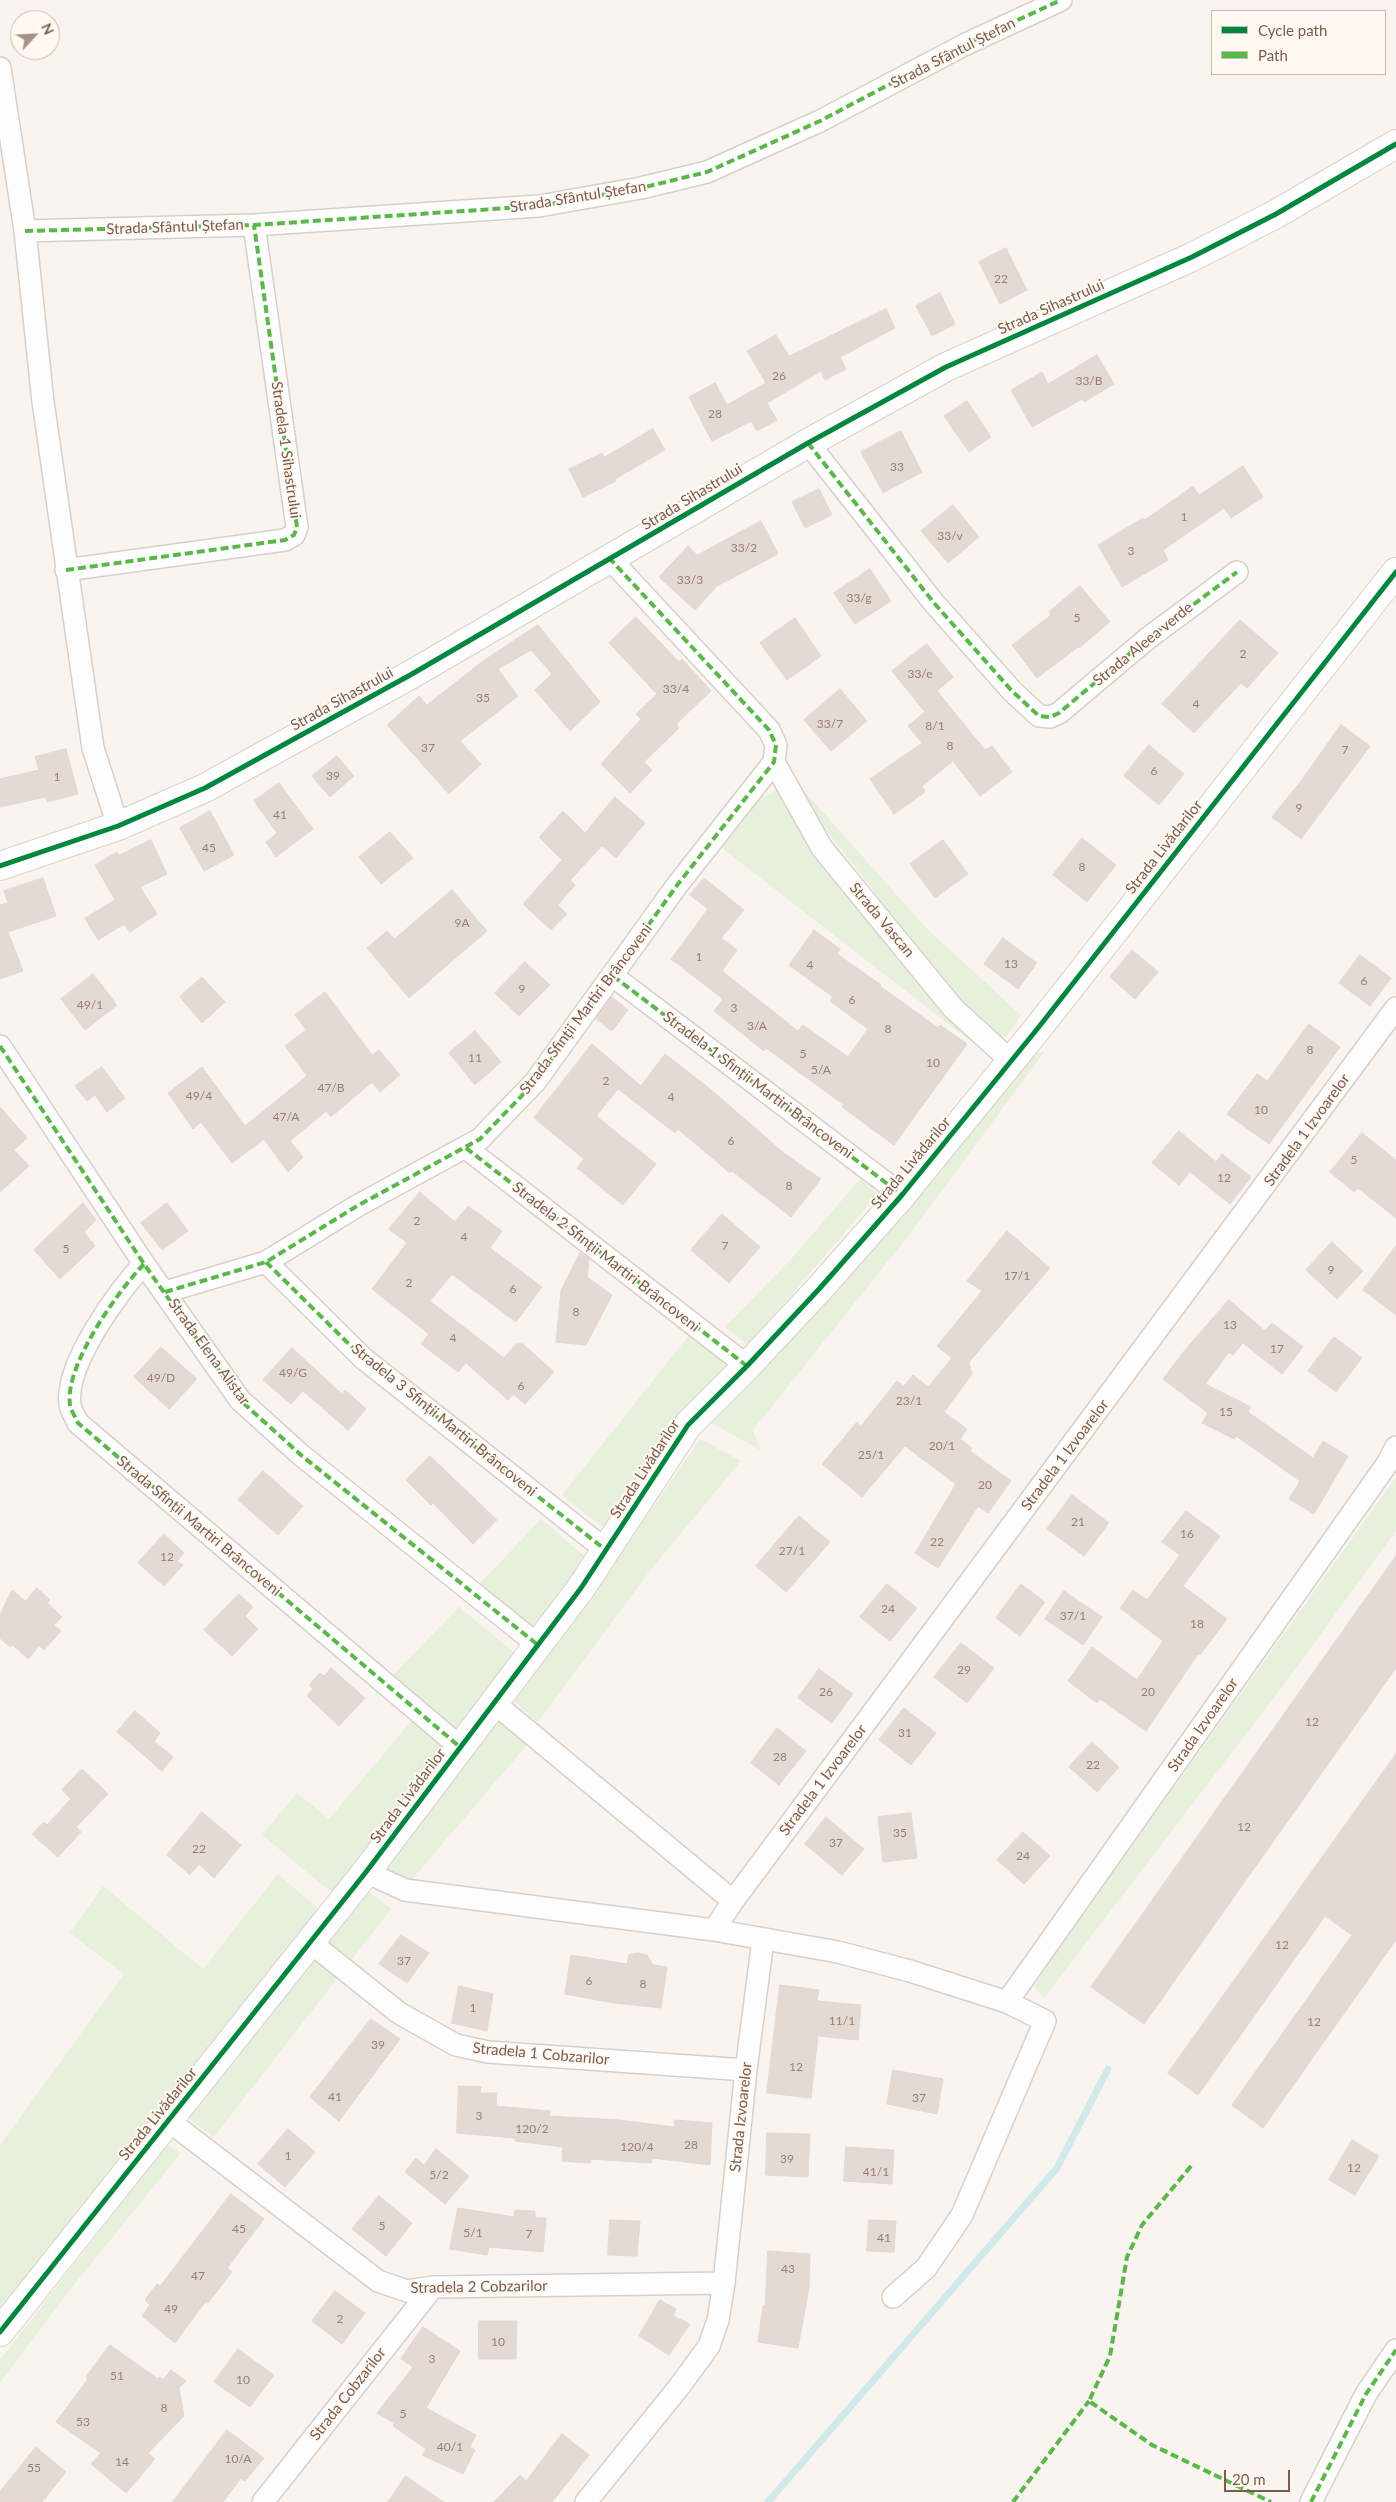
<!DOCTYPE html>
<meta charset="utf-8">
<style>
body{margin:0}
#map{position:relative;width:1396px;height:2502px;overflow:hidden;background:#f9f4ef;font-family:Lato,sans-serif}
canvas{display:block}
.legend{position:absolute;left:1211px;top:10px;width:175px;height:65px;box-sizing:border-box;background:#fff9f2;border:1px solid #cabab0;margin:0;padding:6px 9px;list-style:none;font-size:15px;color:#7a5b4d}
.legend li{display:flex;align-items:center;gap:10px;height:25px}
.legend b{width:25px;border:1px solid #cabab0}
.north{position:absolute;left:10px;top:10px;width:50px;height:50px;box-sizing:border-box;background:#fff9f2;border:1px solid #cabab0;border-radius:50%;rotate:65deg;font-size:14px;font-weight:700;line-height:20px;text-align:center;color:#7a5b4d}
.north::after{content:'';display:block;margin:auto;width:18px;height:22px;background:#a69186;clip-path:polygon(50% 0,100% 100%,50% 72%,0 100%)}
.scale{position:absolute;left:1224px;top:2470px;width:66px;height:22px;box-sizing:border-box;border:2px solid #7a5b4d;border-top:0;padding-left:6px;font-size:15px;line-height:18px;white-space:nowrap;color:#7a5b4d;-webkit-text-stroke:4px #fff9f2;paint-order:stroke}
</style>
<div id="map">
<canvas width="1396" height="2502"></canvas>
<ul class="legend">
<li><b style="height:6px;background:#00873e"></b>Cycle path</li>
<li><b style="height:6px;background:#58b947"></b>Path</li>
</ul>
<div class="north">N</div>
<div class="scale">20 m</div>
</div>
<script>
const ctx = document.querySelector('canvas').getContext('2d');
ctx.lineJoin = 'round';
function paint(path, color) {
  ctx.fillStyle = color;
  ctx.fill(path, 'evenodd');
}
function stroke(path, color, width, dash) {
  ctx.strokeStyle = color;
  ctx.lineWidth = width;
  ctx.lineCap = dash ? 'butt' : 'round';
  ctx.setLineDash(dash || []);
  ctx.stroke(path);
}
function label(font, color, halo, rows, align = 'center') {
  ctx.font = font + ' Lato,sans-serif';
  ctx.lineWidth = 4;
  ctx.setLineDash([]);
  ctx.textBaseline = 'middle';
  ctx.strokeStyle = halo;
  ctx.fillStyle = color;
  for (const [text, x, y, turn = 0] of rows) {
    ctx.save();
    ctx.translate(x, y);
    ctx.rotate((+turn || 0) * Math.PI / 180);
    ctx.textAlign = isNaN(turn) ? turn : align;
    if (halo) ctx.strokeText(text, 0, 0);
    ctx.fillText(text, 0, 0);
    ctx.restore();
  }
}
const green = new Path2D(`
 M789,774L927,929L1021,1015L1006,1037L989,1031L947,984L822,825Z
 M780,788L987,1054L722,848L760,799Z
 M1045,1051L909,1235L753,1430L760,1450L708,1421L889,1232L1026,1056Z
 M860,1179L878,1194L748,1345L725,1327L794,1256Z
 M690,1334L727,1366L668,1424L605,1529L562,1495Z
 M700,1439L741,1461L652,1568L538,1722L512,1700L585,1606Z
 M1396,1477V1531L1285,1683L1044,1998L1034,1987L1052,1958Z
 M541,1519L588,1559L533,1634L476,1588Z
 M459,1607L517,1655L458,1731L393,1675Z
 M413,1719L444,1744L332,1893L262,1835L297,1793L329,1819Z
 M497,1720L527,1745L409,1883L382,1867Z
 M278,1874L319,1909L0,2309V2145L124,1974L70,1933L103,1886L203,1969Z
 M366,1889L391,1909L214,2137L188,2118Z
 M167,2145L181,2153L72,2287L0,2383V2360Z`);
const stream = new Path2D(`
 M768,2502L1057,2168L1108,2069`);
const building = new Path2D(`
 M1006,248L1027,290L1000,304L979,262Z
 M940,293L955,324L932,336L916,306Z
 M886,309L895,328L840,357L846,369L825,380L821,371L767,403L777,420L757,431L751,421L712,441L689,397L715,383L727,405L766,383L747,351L776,335L789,356Z
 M1097,355L1114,384L1084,402L1082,399L1032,427L1011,390L1042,372L1048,384Z
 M967,401L991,437L969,452L944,416Z
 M653,429L665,450L615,479L616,481L583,497L569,469L602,453L604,457Z
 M901,431L922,472L883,493L861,452Z
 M1243,466L1263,497L1231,518L1224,508L1163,550L1168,560L1122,587L1098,545L1143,518L1145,520L1193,486L1199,495Z
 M819,489L832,515L805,528L792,502Z
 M953,505L979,537L948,563L921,531Z
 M761,521L778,554L717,586L695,610L659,577L688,546L697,555Z
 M870,569L891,601L855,624L834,593Z
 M1080,586L1110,622L1079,648L1078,647L1037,678L1012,645L1051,615L1049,612Z
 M636,617L679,662L682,659L711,691L676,724L679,728L644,762L652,770L630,793L601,764L641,719L636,714L657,694L609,643Z
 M795,618L821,656L787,680L760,643Z
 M1240,620L1278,653L1247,688L1241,683L1194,733L1162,704Z
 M538,625L600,702L570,731L535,690L552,674L531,650L498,669L518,696L460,741L481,764L449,794L387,725L419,696L427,705L483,661Z
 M927,644L953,677L937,691L985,750L992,746L1012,772L980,796L953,761L922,786L925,792L894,814L870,779L922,743L908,726L925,712L892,671Z
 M840,689L867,721L831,751L804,720Z
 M1341,725L1370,746L1301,839L1272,817L1301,781Z
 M1149,745L1184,774L1159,805L1124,776Z
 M66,749L78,794L47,802L46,797L0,807V779L39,770L35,757Z
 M337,756L354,776L330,797L312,776Z
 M279,783L313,829L276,857L266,842L277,833L254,801Z
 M615,797L645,823L616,858L602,846L570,880L575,885L558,905L567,914L551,930L523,904L562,860L539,837L563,811L585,833Z
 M210,811L234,855L204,871L180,828Z
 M390,832L413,858L381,884L359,857Z
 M1082,838L1116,865L1087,902L1053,875Z
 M151,840L167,874L140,887L157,914L130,932L124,924L98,940L85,918L115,900L95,865L117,852L119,855Z
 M943,840L968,874L935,898L910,864Z
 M43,878L56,916L8,932L23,971L0,979V905L8,903L4,891Z
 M704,878L744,910L721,938L737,950L722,971L798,1031L803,1025L848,1057L868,1029L830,1001L833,997L789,965L814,930L840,949L837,954L881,985L880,986L938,1028L940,1025L967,1044L894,1145L842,1107L844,1105L766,1048L764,1051L714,1011L723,999L671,959L708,909L690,895Z
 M452,890L487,931L409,998L367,948L387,931L394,939Z
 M1003,938L1037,963L1018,989L984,964Z
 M1132,950L1158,972L1135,999L1110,977Z
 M1360,955L1391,978L1370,1006L1339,983Z
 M525,962L550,985L519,1016L495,993Z
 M93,974L117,1005L85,1030L61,999Z
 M202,977L225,1002L202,1023L180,997Z
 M325,992L372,1055L379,1050L400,1075L380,1092L372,1082L331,1117L326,1111L290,1141L303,1157L288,1172L264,1139L232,1163L201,1122L193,1129L168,1093L202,1067L245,1126L307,1076L285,1046L306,1030L295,1015Z
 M612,997L628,1010L612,1031L596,1019Z
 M1309,1024L1340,1047L1269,1144L1227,1114L1257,1074L1267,1081Z
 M475,1031L501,1062L475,1085L449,1053Z
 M592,1044L641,1086L665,1054L709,1088L785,1154L821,1179L791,1217L732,1171L730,1173L678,1129L675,1133L618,1089L596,1116L656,1164L623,1205L577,1168L584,1159L534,1118Z
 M102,1067L125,1098L107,1112L95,1095L87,1101L75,1086Z
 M0,1107L27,1138L14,1150L29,1166L0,1192Z
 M1179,1131L1216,1162L1222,1154L1251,1177L1230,1204L1190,1172L1179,1185L1152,1163Z
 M1362,1133L1396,1160V1218L1358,1188L1354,1192L1330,1172Z
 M420,1192L455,1222L468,1206L502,1231L490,1248L542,1287L516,1322L452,1274L430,1301L504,1358L516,1344H523L554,1372L525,1404L513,1394L508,1400L466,1363L458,1372L421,1344L429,1334L372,1289L407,1243L389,1229Z
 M83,1203L96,1220L84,1232L95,1246L60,1279L34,1250Z
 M167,1203L188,1231L162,1250L141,1223Z
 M722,1214L760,1247L729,1283L691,1250Z
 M1007,1231L1050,1268L969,1362L972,1374L944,1412L967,1429L960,1439L972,1448L970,1451L1011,1481L988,1513L978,1506L938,1568L915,1553L956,1484L905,1446L862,1497L822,1464L857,1422L861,1426L897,1381L904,1386L913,1375L928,1387L952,1358L937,1346L982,1291L967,1281Z
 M1332,1242L1363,1271L1337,1299L1306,1270Z
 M1396,1246V1315L1363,1290Z
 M580,1253L589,1259L587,1277L612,1295L586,1345L556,1342L561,1291Z
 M1229,1300L1265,1331L1272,1323L1303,1347L1282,1374L1243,1343L1233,1355L1229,1352L1205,1384L1251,1407L1248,1412L1313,1458L1323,1441L1348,1456L1314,1514L1289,1499L1300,1481L1236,1436L1234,1439L1202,1423L1208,1413L1163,1379L1185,1350Z
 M1334,1337L1362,1358L1336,1392L1308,1371Z
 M161,1347L197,1379L169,1409L134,1377Z
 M292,1348L342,1394L345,1390L366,1409L348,1430L303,1391L291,1404L263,1380Z
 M430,1456L497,1520L473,1544L433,1503L431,1505L406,1480Z
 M263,1471L303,1506L278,1535L238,1500Z
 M1072,1495L1109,1523L1084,1556L1047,1529Z
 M1186,1511L1220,1536L1183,1586L1227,1619L1200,1655L1198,1654L1146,1731L1100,1699L1097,1703L1068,1681L1092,1647L1137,1680L1163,1641L1120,1608L1133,1590L1147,1600L1180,1555L1162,1542Z
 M799,1516L830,1542L786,1592L756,1566Z
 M164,1534L184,1553L177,1561L183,1565L164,1586L138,1563Z
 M1396,1556V1668L1144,2024L1091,1987Z
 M887,1584L917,1608L890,1641L860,1617Z
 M1021,1584L1045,1602L1020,1636L996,1618Z
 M37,1588L50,1600L47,1603L62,1617L54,1625L61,1631L44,1650L39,1646L28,1659L13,1645L10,1647L0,1638V1615L12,1590L25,1601Z
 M1064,1591L1102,1617L1083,1645L1045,1619Z
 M239,1594L253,1607L245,1616L258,1629L232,1656L204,1630Z
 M961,1643L994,1668L967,1703L934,1677Z
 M331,1668L365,1698L339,1726L307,1696L313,1689L309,1685L320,1673L324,1676Z
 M819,1669L853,1694L832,1723L798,1698Z
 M904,1708L936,1733L911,1765L879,1740Z
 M135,1711L160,1733L154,1741L173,1757L162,1771L117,1732Z
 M777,1728L806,1751L779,1785L751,1763Z
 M1092,1742L1119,1767L1097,1792L1069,1767Z
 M1396,1754V1940L1263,2128L1232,2105L1352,1935L1325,1916L1198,2095L1168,2073Z
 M82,1769L108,1794L76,1827L81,1832L58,1857L32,1834L44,1822L47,1825L71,1799L62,1790Z
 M202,1812L241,1845L214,1878L199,1864L190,1875L167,1855Z
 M911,1813L917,1858L883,1862L878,1817Z
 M826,1817L864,1849L842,1875L805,1844Z
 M1023,1832L1050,1856L1024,1884L997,1860Z
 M401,1935L429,1953L407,1983L379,1964Z
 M638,1953L647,1955L653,1965L667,1967L661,2008L614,2003L565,1994L571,1955L627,1964L629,1955Z
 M780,1985L819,1990L817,2001L861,2005L858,2040L818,2036L811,2098L767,2093Z
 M459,1986L493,1994L487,2031L452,2023Z
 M371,2019L400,2039L339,2121L310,2097Z
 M893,2070L943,2079L937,2114L887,2104Z
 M459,2086L481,2087L480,2093H497L496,2106L550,2111L549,2116L618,2120L674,2127L675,2120L712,2123L710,2165L652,2158L651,2163L591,2159L590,2163L562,2161L563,2147L515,2141V2138L457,2133Z
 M288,2129L315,2152L285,2187L258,2164Z
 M767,2133L810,2134L808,2177L766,2175Z
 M1352,2140L1379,2156L1355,2195L1329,2180Z
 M846,2147L894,2150L892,2184L844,2181Z
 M436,2149L469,2176L445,2204L405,2172L416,2158L424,2165Z
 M231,2194L264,2219L227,2268L232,2272L208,2303L206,2301L175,2343L142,2316L150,2305L145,2300L157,2284L160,2286Z
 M379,2196L412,2223L386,2256L352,2229Z
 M458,2208L514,2217L515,2210L535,2211V2218H546L543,2252L489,2247L487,2255L450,2249Z
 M610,2220L640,2221L637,2256L608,2255Z
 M869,2220L896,2221L894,2252L867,2251Z
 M768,2251L810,2254L809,2287L798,2348L758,2342L763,2306H765Z
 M335,2291L365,2313L342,2344L312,2321Z
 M660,2300L676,2309L673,2316L690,2324L669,2355L639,2336Z
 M479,2321H517L516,2359H479Z
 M423,2327L460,2351L426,2408L476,2435L470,2447L475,2450L463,2474L422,2455L426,2449L393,2426L394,2423L377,2413L413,2367L401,2359Z
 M110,2345L158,2379L160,2377L163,2380L171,2370L186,2381L179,2388L184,2416L148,2453L155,2459L126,2493L91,2464L101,2453L56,2422L88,2379L86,2377Z
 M238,2349L274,2375L250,2407L214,2382Z
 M227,2430L264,2458L245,2481L241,2478L223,2502H173Z
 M562,2434L589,2455L552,2502H494L520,2475L526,2481Z
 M36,2447L66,2472L42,2502H0V2492Z
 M406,2476L417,2484L444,2502H388Z`);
const street = new Path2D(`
 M0,68L25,231L43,402L93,748L118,826
 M25,231L254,225L539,206L641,188L707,172L820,121L966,44L1061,0
 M808,443L934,603L1012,691L1039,716L1050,717L1059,713L1147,639L1237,572
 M611,560L769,730L776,745L774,762
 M66,570L285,540L294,535L297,527L254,225
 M774,762L822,848L953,1008L1011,1061
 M613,976L902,1195
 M0,1046L144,1264L240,1400L301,1455L538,1645
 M466,1148L747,1366
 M266,1262L364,1359L607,1551
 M144,1264C118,1291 64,1366 70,1405C71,1411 76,1418 78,1423L460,1747
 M165,1292L266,1262L357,1206L480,1139L535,1082L678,884L774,762
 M493,1702L733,1901
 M366,1872L405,1890L714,1930L838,1952L910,1971L1007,2002L1045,2021L962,2215L926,2268L893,2297
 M714,1930L733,1901L1396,1008
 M310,1942L399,2013L456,2045L488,2052L746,2070
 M1007,2002L1387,1464L1396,1447
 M169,2121L378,2281L407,2291L433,2287L724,2283
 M263,2502L433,2287
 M586,2502L679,2387L709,2346L718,2320L724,2283L746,2070L763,1940
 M1311,2502L1366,2394L1396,2350`);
const secondary = new Path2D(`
 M0,866L118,826L205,788L412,674L808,443L946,367L1192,257L1276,214L1396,144
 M0,2332L366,1872L581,1588L688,1425L747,1366L820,1288L902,1195L1038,1028L1396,572`);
const quiet = new Path2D(`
 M25,231L254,225L539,206L641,188L707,172L820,121L966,44L1061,0
 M808,443L934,603L1012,691L1039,716L1050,717L1059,713L1147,639L1237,572
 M66,570L285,540L294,535L297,527L254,225
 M613,976L902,1195
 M0,1046L144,1264L240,1400L301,1455L538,1645
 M466,1148L747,1366
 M266,1262L364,1359L607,1551
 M144,1264C118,1291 64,1366 70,1405C71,1411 76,1418 78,1423L460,1747
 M165,1292L266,1262L357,1206L480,1139L535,1082L678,884L774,762L776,745L769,730L611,560
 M1191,2166L1142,2225L1127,2257L1110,2356L1089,2401L1152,2445L1271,2502
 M1013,2502L1089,2401
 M1311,2502L1366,2394L1396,2350`);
const cycleway = new Path2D(`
 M0,866L118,826L205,788L412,674L808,443L946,367L1192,257L1276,214L1396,144
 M0,2332L366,1872L581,1588L688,1425L747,1366L820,1288L902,1195L1038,1028L1396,572`);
const numberNames = [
 ["22",1001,279],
 ["26",779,376],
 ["33/B",1089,381],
 ["28",715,414],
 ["33",897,467],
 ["1",1184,517],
 ["33/v",950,536],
 ["33/2",744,548],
 ["3",1131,551],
 ["33/3",690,580],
 ["33/g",859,598],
 ["5",1077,618],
 ["2",1243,654],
 ["33/e",920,674],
 ["33/4",676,689],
 ["35",483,698],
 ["4",1196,704],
 ["33/7",830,724],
 ["8/1",935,726],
 ["8",950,746],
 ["37",428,748],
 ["7",1345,750],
 ["6",1154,771],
 ["39",333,776],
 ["1",57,777],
 ["9",1299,808],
 ["41",280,815],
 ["45",209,848],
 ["8",1082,867],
 ["9A",462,923],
 ["1",699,957],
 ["13",1011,964],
 ["4",810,965],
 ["6",1364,981],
 ["9",522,989],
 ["6",852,1000],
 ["49/1",90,1005],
 ["3",734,1008],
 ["3/A",757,1026],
 ["8",888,1029],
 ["8",1310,1050],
 ["5",803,1054],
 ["11",475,1058],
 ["10",933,1063],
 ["5/A",821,1070],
 ["2",606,1081],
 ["47/B",331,1088],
 ["49/4",199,1096],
 ["4",671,1097],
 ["10",1261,1110],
 ["47/A",286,1117],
 ["6",731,1141],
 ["5",1354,1160],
 ["12",1224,1178],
 ["8",789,1186],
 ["2",417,1221],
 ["4",464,1237],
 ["7",725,1246],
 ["5",66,1249],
 ["9",1331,1270],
 ["17/1",1017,1276],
 ["2",409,1283],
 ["6",513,1289],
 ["8",576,1312],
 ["13",1230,1325],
 ["4",453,1338],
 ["17",1277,1349],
 ["49/G",293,1373],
 ["49/D",161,1378],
 ["6",521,1386],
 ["23/1",909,1401],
 ["15",1226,1412],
 ["20/1",942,1446],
 ["25/1",871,1455],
 ["20",985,1485],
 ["21",1078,1522],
 ["16",1187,1534],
 ["22",937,1542],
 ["27/1",792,1551],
 ["12",167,1557],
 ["24",888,1609],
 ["37/1",1073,1616],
 ["18",1197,1624],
 ["29",964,1670],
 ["26",826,1692],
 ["20",1148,1692],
 ["12",1312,1722],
 ["31",905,1733],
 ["28",780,1757],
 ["22",1093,1765],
 ["12",1244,1827],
 ["35",900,1833],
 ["37",836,1843],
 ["22",199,1849],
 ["24",1023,1856],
 ["12",1282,1945],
 ["37",404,1961],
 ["6",589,1981],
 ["8",643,1984],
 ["1",473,2008],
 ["11/1",842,2021],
 ["12",1314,2022],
 ["39",378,2045],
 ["12",796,2067],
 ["41",335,2097],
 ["37",919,2098],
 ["3",479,2116],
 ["120/2",532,2129],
 ["28",691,2145],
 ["120/4",637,2147],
 ["1",288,2156],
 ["39",787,2159],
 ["12",1354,2168],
 ["41/1",876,2172],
 ["5/2",439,2175],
 ["5",382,2226],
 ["45",239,2229],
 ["5/1",473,2233],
 ["7",529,2234],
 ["41",884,2238],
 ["43",788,2269],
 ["47",198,2276],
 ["49",171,2309],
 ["2",340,2319],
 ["10",498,2342],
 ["3",432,2359],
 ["51",117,2376],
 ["10",243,2380],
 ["8",164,2408],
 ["5",403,2414],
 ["53",83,2422],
 ["40/1",450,2447],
 ["10/A",238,2459],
 ["14",122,2462],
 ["55",34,2468]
];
const streetNames = [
 ["Strada Sfântul Ștefan",953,53,-27],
 ["Strada Sfântul Ștefan",578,197,-9],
 ["Strada Sfântul Ștefan",175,227,-2],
 ["Strada Sihastrului",1051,307,-24],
 ["Stradela 1 Sihastrului",286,450,82],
 ["Strada Sihastrului",692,497,-31],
 ["Strada Aleea verde",1143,644,-39],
 ["Strada Sihastrului",342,699,-29],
 ["Strada Livădarilor",1164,847,-52],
 ["Strada Vascan",882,920,50],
 ["Strada Sfinții Martiri Brâncoveni",586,1009,-53],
 ["Stradela 1 Sfinții Martiri Brâncoveni",758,1085,37],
 ["Stradela 1 Izvoarelor",1307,1130,-54],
 ["Strada Livădarilor",911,1163,-50],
 ["Stradela 2 Sfinții Martiri Brâncoveni",606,1257,38],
 ["Strada Elena Alistar",209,1352,54],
 ["Stradela 3 Sfinții Martiri Brâncoveni",444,1420,39],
 ["Stradela 1 Izvoarelor",1065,1455,-53],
 ["Strada Livădarilor",645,1469,-57],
 ["Strada Sfînții Martiri Brâncoveni",199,1526,40],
 ["Strada Izvoarelor",1203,1725,-55],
 ["Stradela 1 Izvoarelor",823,1780,-53],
 ["Strada Livădarilor",408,1796,-53],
 ["Stradela 1 Cobzarilor",541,2054,5],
 ["Strada Livădarilor",158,2114,-51],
 ["Strada Izvoarelor",741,2117,-84],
 ["Stradela 2 Cobzarilor",479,2287,-1],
 ["Strada Cobzarilor",348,2394,-52]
];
paint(green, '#e7f0da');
stroke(stream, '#d0e9ea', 7);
paint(building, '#e4dad4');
stroke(building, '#e2d7d1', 1);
stroke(street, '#d7d0ca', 24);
stroke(secondary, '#d9d0cb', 30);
stroke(street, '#fefdfd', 21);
stroke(secondary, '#fefdfd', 28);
stroke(quiet, '#58b947', 4, [8, 4]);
stroke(cycleway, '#00873e', 5);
label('12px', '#977e72', null, numberNames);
label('15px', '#7a5b4d', '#fff9f2', streetNames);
</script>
